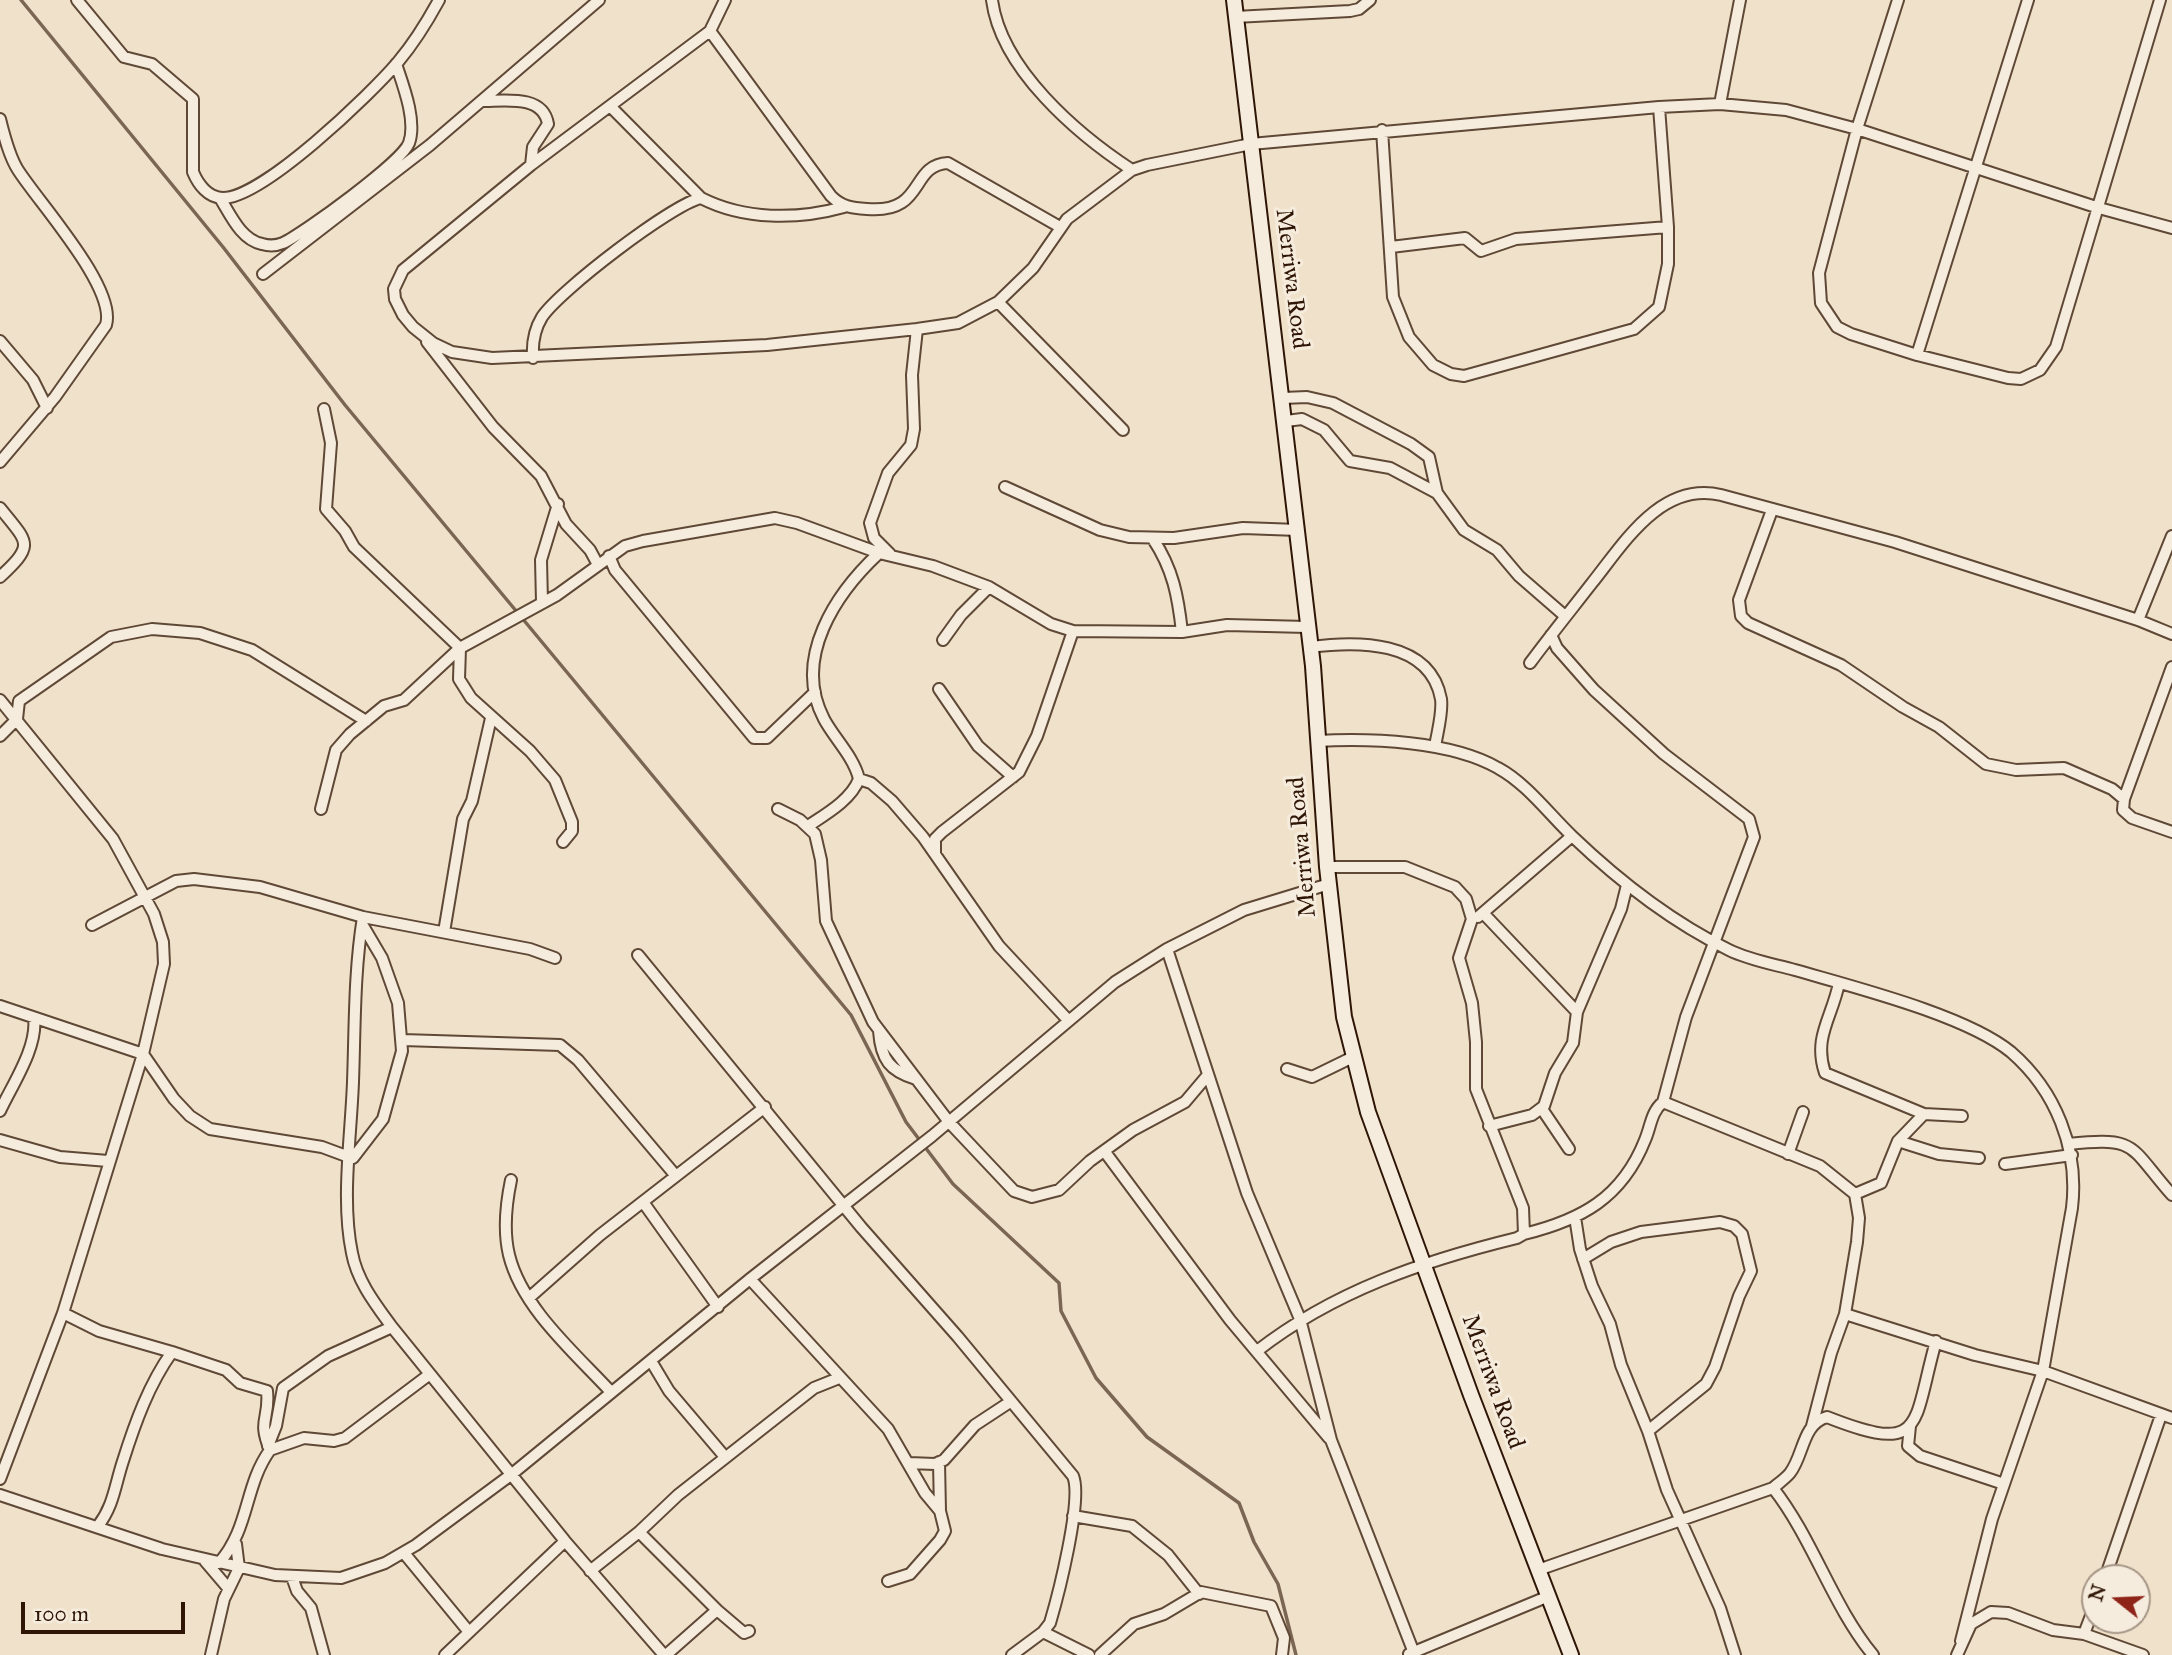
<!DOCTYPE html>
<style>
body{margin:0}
#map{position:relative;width:2172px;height:1655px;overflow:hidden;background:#f0e2ca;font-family:"IM FELL Great Primer",serif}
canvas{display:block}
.north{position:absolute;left:2081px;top:1564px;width:70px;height:70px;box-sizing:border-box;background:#f5ecdd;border:2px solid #a69687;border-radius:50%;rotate:288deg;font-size:19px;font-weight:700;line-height:28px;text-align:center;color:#2f1505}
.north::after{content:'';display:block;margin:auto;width:24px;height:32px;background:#8f2418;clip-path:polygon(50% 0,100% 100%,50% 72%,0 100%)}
.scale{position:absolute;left:21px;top:1602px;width:164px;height:32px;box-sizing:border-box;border:4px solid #2f1505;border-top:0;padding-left:9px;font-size:21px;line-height:24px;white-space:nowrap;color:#2f1505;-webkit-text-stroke:5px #f5ecdd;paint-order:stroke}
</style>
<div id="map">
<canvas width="2172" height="1655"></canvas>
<div class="north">N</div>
<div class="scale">100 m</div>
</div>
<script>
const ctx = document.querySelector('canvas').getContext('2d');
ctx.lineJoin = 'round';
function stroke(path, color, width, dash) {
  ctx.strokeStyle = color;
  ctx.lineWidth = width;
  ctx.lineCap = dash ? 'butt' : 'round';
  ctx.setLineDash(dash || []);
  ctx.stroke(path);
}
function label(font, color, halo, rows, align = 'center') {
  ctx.font = font + ' "IM FELL Great Primer",serif';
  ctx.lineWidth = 6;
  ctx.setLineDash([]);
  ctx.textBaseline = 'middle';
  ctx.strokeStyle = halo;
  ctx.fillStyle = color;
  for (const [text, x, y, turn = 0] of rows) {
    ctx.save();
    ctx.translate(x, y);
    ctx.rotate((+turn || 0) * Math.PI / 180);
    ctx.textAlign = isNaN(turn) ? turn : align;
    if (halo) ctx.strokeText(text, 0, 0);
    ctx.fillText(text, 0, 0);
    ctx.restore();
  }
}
const stream = new Path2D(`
 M21,0L223,247L345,405L517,612
 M522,618L851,1015L906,1122L953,1184L1059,1283L1061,1311L1096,1378L1147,1437L1239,1503L1254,1542L1278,1584L1296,1655`);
const street = new Path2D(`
 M77,0L124,57L152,64L193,99V172C198,184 208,198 223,198C263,198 371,94 398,62C414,43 427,22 439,0
 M725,0L710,31L531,165L403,270L394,289L395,299L403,315L413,327L433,343L452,352L492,358L767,345L917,329L958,323L998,302L1033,268L1067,219L1132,170L1147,165L1251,144L1659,107L1720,104L1786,110L1857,129L2099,208L2172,228
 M992,0C1001,69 1077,134 1132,170
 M1898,0L1857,129L1819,273L1821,303L1837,327L1851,334L1917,355L2008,378L2021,379L2040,370L2056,347L2160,0
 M1235,17L1350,11L1359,9L1370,0
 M710,31L831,196C842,207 852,208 867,209C926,214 909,165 948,163L1060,227
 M482,101C504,101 543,94 548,124L533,147L531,165
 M1720,104L1740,0
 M610,106L701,198C744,220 797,220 844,207
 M0,119C4,135 9,156 18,170C39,203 117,288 106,325L55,397L0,462
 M1382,130L1393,297L1409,337L1433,365L1451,374L1464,376L1634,329L1659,307L1668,264V227L1659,107
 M220,198C230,214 241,240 262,244C269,246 276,246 283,243C304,233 402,162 409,143C417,121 403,85 396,64
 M1391,247L1465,238L1481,251L1516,239L1668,227
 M263,274L430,145L599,0
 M998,302L1123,430
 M0,341L33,380L47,408
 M427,342L493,427L541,476L566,524L590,550L597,563
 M1917,355L2028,0
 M533,358C532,343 534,330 542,317C559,291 671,205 701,198
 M1283,398L1307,397L1333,403L1411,444L1429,457L1437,493
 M324,409L331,443L326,509L345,531L354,547L460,648L459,679L471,698L530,751L555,780L572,822V831L563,842
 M1286,421L1302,419L1324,430L1350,461L1390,468L1437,493L1464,530L1497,550L1519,576L1565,616
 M1005,487L1100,530L1129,537L1174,538L1243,528L1298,530
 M0,508C29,544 35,544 0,577
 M1772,510L1739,600L1741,616L1748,623L1841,665L1903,707L1939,727L1986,764L2016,770L2064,768L2112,789L2124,799
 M1153,539C1173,569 1178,596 1182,632
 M890,554L874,538L870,523L888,473L911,445L914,429L912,375L917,329
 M609,556L615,570L754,738H767L815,692
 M542,602L541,560L558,504
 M2138,620L2172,536
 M943,640L961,615L989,587
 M1310,647C1355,641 1430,639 1441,699C1443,713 1437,733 1435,747
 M1530,663C1550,636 1571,610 1592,583C1624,543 1661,481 1721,495L1895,542L2138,620L2172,634
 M2172,667L2124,799L2123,810L2132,818L2172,832
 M939,689L978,746L1013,777
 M0,700L113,839L154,914L163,942L164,964L143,1054L63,1313L0,1479
 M0,736L17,719L19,701L111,637L152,629L200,633L252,650L366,721
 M1317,741C1371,738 1451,741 1498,768C1526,783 1549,814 1572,836C1619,881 1670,921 1729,950C1749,960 1773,964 1795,970C1853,987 1966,1015 2011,1052C2056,1091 2079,1149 2072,1208L2043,1371L2172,1418
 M859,779L871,783L892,801L923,837L999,946L1068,1020
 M321,809L336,750L350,734L384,706L404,700L460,648L557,595L625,546L643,541L775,518L797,523L879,553L933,566L989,587L1051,624L1073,631L1182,632L1227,625L1307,627
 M778,809L800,820L815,834L821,860L826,921L873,1022L949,1122L1014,1191L1032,1197L1059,1190L1090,1161L1133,1130L1185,1102L1207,1076
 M808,826C826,814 851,800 859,779C854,757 834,738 824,719C792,658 836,593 879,553
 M935,854V839L942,832L1019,772L1037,736L1073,631
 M1484,914L1577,1012
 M363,917C354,972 355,1027 353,1082C351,1136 341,1201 352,1253C357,1281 376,1305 392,1327L565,1541L664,1655
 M1478,917L1572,836
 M92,925L176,881L194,879L260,887L363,917L530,949L555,958
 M444,932L463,819L472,801L491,718
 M1167,949L1247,1193L1300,1319L1331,1440L1414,1653
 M638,955L861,1227L958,1337L1073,1476C1083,1499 1058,1596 1050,1623L1043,1632L1012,1655
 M1839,983C1832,1018 1813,1037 1825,1073L1924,1114L1962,1116
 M0,1006L143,1054L174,1099L190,1116L210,1129L322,1147L349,1157
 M879,1031C881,1060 890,1071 916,1079
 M403,1040L560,1045L578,1060L676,1176
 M1287,1069L1312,1077L1353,1057
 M1663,1102L1820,1166L1855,1194L1859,1218L1857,1242L1845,1314L1975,1355L2043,1371L1992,1519L1961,1641
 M1542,1109L1569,1149
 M0,1111C12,1085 38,1047 34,1018
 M1489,1126L1532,1115L1544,1106L1555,1073L1573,1043L1577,1012L1621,909L1627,885
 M0,1140L60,1157L108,1161
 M1898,1141L1939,1154L1979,1158
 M2068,1144C2139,1137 2128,1145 2172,1195
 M1105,1152L1230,1320L1329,1438
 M1788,1154L1803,1112
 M353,1158L383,1119L402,1051L398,1003L382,958L362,924
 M2005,1164L2072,1155
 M511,1180C506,1204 503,1230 509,1255C522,1308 575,1353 611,1392
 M1855,1194L1881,1183L1898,1141L1924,1114
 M643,1202L718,1307
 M1575,1217L1580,1249L1592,1286L1610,1324L1621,1365L1648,1431L1667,1490L1720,1608L1735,1655
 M1524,1234C1581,1220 1622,1198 1645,1140C1651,1126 1651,1112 1663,1102L1686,1017L1754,837L1749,819L1664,754L1594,690L1557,648L1551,635
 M1583,1259L1611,1242L1641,1232L1720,1222L1734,1226L1742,1234L1751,1271L1739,1296L1715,1367L1706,1384L1648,1431
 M750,1279L888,1429L925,1493L940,1511L945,1531L940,1540L910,1574L888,1581
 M530,1297L600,1235L765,1107
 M63,1313L99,1331L172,1352
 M1257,1351C1334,1291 1423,1261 1517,1238L1524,1234L1523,1208L1476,1089V1042L1472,1003L1459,958L1472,919L1466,899L1455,887L1405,867H1327
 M651,1361L669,1391L725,1457
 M1812,1426L1831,1353L1845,1314
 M1910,1426L1908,1446L1920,1456L2004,1484
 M268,1446L276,1426L283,1388L328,1356L392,1327
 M939,1462L940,1511
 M909,1463L935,1464L944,1460L975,1425L1010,1402
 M1773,1488C1779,1483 1786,1478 1790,1473C1804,1455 1802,1424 1827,1417C1926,1456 1912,1426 1936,1341
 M0,1495L162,1549L275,1575L341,1578L385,1563L416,1545L512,1474L750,1279L932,1136L1115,982L1167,949L1244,910L1329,884
 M1073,1516L1132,1526L1168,1555L1199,1594
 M98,1526C114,1505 115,1485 123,1461C135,1423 149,1384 172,1352L226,1370L240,1383L267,1391C270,1420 257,1419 270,1450
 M639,1532L717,1610L744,1633L749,1631
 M404,1553L469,1632
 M205,1561L228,1588
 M219,1563C250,1528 244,1486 270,1450L304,1438L334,1441L345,1438L430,1374
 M1538,1570L1773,1488C1813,1539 1832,1605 1873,1655
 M590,1571L639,1532L678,1495L814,1388L839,1378
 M292,1577L297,1591L311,1608L324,1655
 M2105,1578L2161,1415
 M1043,1632L1089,1655
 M2084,1634L2095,1605
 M1409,1654L1549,1596
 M211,1655L224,1599L239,1568L236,1544
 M445,1655L565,1541
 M666,1655L717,1610
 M1100,1655L1134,1624L1164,1614L1201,1592L1271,1606L1284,1638L1282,1655
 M1957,1655L1971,1624L1991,1612L2008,1613L2053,1630L2084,1634L2143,1655`);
const secondary = new Path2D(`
 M1234,0L1313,666L1327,867L1344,1017L1368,1112L1471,1395L1571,1655`);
const streetNames = [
 ["Merriwa Road",1291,279,83],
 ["Merriwa Road",1303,847,-95],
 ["Merriwa Road",1492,1382,70]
];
stroke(stream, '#7b6653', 3.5);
stroke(street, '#5f4836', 14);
stroke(secondary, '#2f1505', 18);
stroke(street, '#f5ecdd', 10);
stroke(secondary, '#f5ecdd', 14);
label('24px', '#2f1505', '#f5ecdd', streetNames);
</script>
